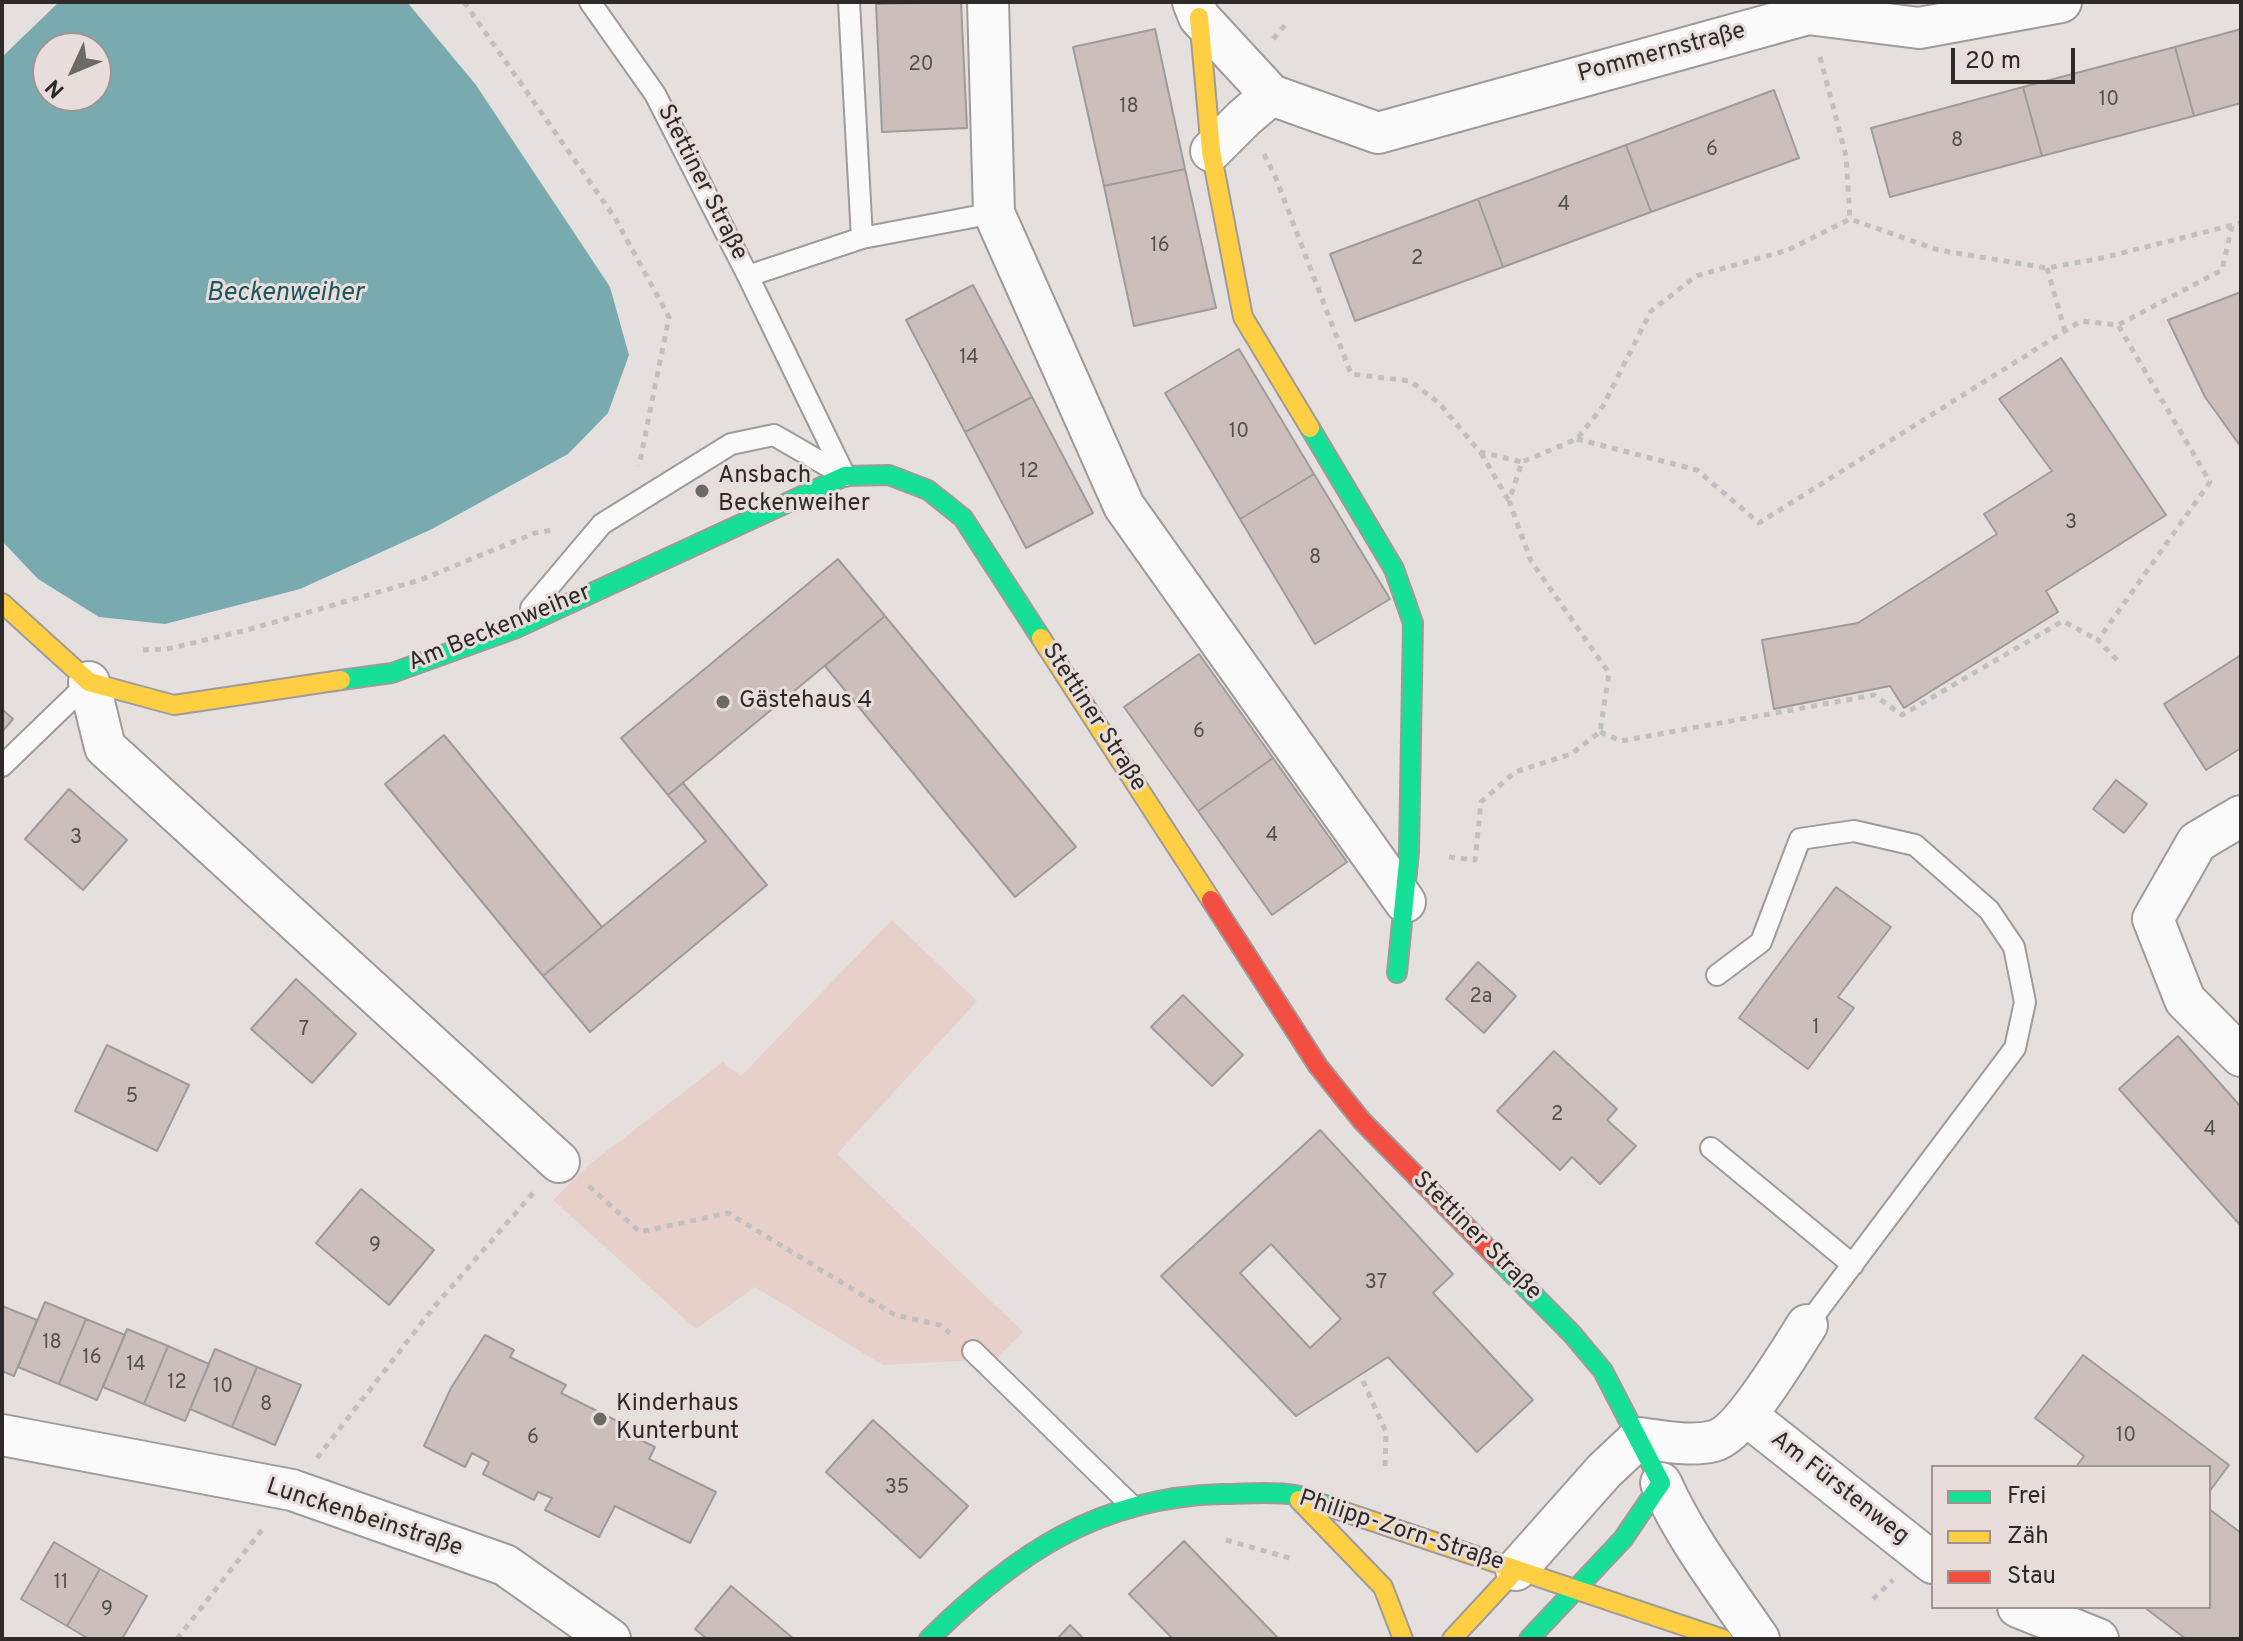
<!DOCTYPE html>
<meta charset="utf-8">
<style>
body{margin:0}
#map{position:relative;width:2243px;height:1641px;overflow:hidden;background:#e5dfde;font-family:Overpass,sans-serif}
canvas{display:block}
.frame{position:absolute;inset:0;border:4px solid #2d2a29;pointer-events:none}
.legend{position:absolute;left:1931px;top:1465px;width:280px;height:144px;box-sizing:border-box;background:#e8dddb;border:2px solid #9d9594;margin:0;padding:10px 14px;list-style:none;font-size:24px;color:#2d2a29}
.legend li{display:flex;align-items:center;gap:16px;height:40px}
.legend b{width:40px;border:2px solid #9d9594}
.north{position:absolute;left:32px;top:32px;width:80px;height:80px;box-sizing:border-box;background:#e8dddb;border:2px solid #9d9594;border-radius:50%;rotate:226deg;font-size:22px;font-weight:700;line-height:32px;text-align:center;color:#2d2a29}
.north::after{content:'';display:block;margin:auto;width:28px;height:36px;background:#6d6968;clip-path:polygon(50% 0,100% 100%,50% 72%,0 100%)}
.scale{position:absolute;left:1951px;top:48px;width:124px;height:36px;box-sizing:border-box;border:4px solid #2d2a29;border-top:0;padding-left:10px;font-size:24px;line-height:28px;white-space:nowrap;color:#2d2a29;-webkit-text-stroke:6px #e8dddb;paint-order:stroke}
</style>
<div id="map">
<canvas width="2243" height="1641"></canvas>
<div class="frame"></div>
<ul class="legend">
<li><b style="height:10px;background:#16e098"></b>Frei</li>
<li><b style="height:10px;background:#ffcf43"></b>Zäh</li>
<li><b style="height:10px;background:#f24e42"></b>Stau</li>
</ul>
<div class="north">N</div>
<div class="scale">20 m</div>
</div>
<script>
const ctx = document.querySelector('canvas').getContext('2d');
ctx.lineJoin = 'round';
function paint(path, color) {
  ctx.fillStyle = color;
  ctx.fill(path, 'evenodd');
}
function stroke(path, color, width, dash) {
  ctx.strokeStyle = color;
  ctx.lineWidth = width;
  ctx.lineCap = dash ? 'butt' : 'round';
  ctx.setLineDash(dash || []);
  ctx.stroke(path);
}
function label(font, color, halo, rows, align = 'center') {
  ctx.font = font + ' Overpass,sans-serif';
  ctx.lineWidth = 6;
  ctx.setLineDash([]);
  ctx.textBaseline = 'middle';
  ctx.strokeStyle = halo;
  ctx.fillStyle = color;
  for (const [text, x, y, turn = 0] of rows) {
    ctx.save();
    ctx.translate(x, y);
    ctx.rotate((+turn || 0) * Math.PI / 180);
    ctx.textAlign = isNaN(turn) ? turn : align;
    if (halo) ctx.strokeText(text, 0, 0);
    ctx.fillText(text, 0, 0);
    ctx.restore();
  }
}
const green = new Path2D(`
 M892,920L977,1001L837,1154L1023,1332L996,1359L883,1365L755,1287L696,1329L553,1200L590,1164L723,1062L741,1076Z`);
const water = new Path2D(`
 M59,2H407L476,85L610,287L629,355L608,413L568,454L432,529L300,589L165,624L99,617L38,579L2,541V57ZM48,48H96V96H48Z`);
const building = new Path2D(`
 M961,2L967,128L882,132L876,4Z
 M1155,29L1185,169L1104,186L1073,47Z
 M2241,29V103L2194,116L2175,47Z
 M2175,47L2194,116L2042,156L2023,87Z
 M2023,87L2042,156L1890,197L1871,128Z
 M1774,90L1799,158L1651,212L1626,145Z
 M1626,145L1651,212L1503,267L1478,199Z
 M1185,169L1216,308L1134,326L1104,186Z
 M1478,199L1503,267L1355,321L1330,254Z
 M973,285L1032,397L965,432L906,320Z
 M2241,292V447L2205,397L2168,320Z
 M1239,349L1314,474L1240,519L1165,393Z
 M2061,358L2166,515L2046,591L2058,612L1904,708L1890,686L1774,709L1762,640L1858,623L1997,534L1984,514L2052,471L1999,399Z
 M1032,397L1093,513L1026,548L965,432Z
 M1314,474L1390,599L1315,644L1240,519Z
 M838,559L885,616L668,795L621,738Z
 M885,616L1076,847L1015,897L825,666Z
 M1199,654L1273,758L1198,811L1124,707Z
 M2241,655V748L2206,770L2164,704Z
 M2,709L13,719L2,732Z
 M444,735L602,927L543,976L385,784Z
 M1273,758L1347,862L1272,915L1198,811Z
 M2116,780L2147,804L2124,833L2093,809Z
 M683,783L767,885L590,1032L543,976L706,841L668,795Z
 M69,789L127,840L83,890L25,839Z
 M1836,887L1891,927L1838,997L1854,1008L1808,1069L1739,1018Z
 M1478,962L1516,996L1484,1033L1446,999Z
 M296,979L356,1034L312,1083L251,1029Z
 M1183,995L1243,1055L1212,1086L1151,1027Z
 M2178,1036L2241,1107V1226L2119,1089Z
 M107,1045L189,1085L157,1151L75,1111Z
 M1554,1051L1617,1109L1607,1120L1636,1146L1600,1184L1572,1157L1560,1170L1497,1111Z
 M1320,1130L1453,1274L1433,1293L1533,1400L1477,1452L1388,1357L1296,1416L1161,1276ZM1271,1244L1341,1319L1310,1348L1240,1273Z
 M361,1189L434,1250L389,1305L316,1243Z
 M45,1302L86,1319L59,1384L18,1367Z
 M2,1306L37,1320L14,1376L2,1371Z
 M86,1319L125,1335L97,1400L59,1384Z
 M127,1329L168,1346L144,1404L103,1387Z
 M485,1335L514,1350L510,1357L566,1385L561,1393L627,1426L624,1432L655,1447L649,1459L716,1492L690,1543L615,1506L599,1537L545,1510L552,1498L538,1492L534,1500L483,1474L489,1462L472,1453L465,1467L424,1446L451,1388Z
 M168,1346L209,1364L185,1421L144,1404Z
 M215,1349L257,1367L232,1427L190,1409Z
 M2083,1355L2229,1465L2209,1492V1467H2076L2084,1456L2035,1418Z
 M257,1367L301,1385L275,1445L232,1427Z
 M873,1420L968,1506L920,1558L826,1472Z
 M2209,1509L2241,1533V1639H2186L2144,1607H2209Z
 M1184,1541L1279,1639H1173L1129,1594Z
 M54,1542L100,1569L67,1626L21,1599Z
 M100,1569L147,1596L122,1639H89L67,1626Z
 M731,1586L794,1639H707L695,1629Z
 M1070,1625L1084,1639H1057Z`);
const path = new Path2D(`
 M464,2L615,218L669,317L639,466
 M1273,39L1287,23
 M1820,57L1846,156L1850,219
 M1264,154L1275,176L1351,374L1410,381L1439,403L1480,452L1522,462
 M2047,268L2065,331
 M1577,439L1697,470L1759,523L2081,321L2118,325L2222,270L2232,226
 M1481,453L1509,501
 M143,650L167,649L247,630L420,580L535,533L554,530
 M2117,660L2098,640L2210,482L2118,325
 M1600,732L1621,741L1874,695L1902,715L2063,621L2098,640
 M1449,857L1475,860L1481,802L1515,772L1571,754L1600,732L1609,673L1531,561L1509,501L1522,462L1577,439L1603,406L1651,311L1696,276L1788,250L1850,219L1938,250L2047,268L2102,258L2241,223
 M589,1186L640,1232L728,1213L895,1315L940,1325L950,1333
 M1363,1381L1386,1432L1385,1470
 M317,1458L434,1307L533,1193
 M1226,1540L1293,1559
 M1873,1599L1893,1580
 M177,1639L265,1526`);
const lane = new Path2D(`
 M590,2L655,94L748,276L845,476
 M862,238L994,213
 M748,276L862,238L849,2
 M531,608L602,524L731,444L774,435L845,476
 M2,766L89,682
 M1717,975L1761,942L1800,839L1854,831L1915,845L1989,910L2014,947L2025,1002L2015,1048L1807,1325
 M1711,1148L1853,1265
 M973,1351L1131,1505`);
const street = new Path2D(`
 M988,2L994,213L1124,506L1405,902
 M1193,2L1199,17L1271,95L1378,133L1808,14L1919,28L2061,2
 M1211,151L1244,118L1271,95
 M89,682L105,747L559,1162
 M2241,816L2197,842L2153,919L2185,1000L2241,1056
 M1746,1415L1933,1563
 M2,1435L292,1490L505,1565L610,1639
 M1661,1483C1686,1539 1724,1588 1759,1639
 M1516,1570L1604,1471L1639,1438C1664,1441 1690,1447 1714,1441C1742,1434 1790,1351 1807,1325
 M2018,1607L2098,1639`);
const fast = new Path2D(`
 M1310,428L1394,569L1413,623L1409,852L1397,973
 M341,680L392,673L514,629L845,476L889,475L928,490L963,518L1041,638
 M1497,1258L1572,1334L1603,1371L1661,1483L1623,1539L1529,1639
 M929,1639C1014,1555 1098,1497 1222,1494C1245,1494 1273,1491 1295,1495C1309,1498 1323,1505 1336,1509`);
const slow = new Path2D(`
 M1199,17L1211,151L1243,317L1310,428
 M2,603L89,682L174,705L341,680
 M1041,638L1211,900
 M1299,1500L1383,1587L1403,1639
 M1336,1509L1723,1639
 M1452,1639L1516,1570`);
const jam = new Path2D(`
 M1211,900L1318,1066L1362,1121L1497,1258`);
const markers = [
 [702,491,8,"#6d6968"],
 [723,702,8,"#6d6968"],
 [600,1419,8,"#6d6968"]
];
const numberNames = [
 ["20",921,66],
 ["10",2109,101],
 ["18",1129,108],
 ["8",1957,142],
 ["6",1712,151],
 ["4",1564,206],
 ["16",1160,247],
 ["2",1417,260],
 ["14",969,359],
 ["10",1239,433],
 ["12",1029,473],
 ["3",2071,524],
 ["8",1315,559],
 ["6",1199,733],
 ["4",1272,837],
 ["3",76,839],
 ["2a",1481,998],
 ["1",1816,1029],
 ["7",304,1031],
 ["5",132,1098],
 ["2",1557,1116],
 ["4",2210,1131],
 ["9",375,1247],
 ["37",1376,1284],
 ["18",52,1344],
 ["16",92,1359],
 ["14",136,1366],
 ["12",177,1384],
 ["10",223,1388],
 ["8",266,1406],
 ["10",2126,1437],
 ["6",533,1439],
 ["35",897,1489],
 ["11",61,1584],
 ["9",107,1611]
];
const streetNames = [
 ["Pommernstraße",1662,54,-15],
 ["Stettiner Straße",701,183,63],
 ["Am Beckenweiher",500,629,-22],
 ["Stettiner Straße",1093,718,57],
 ["Stettiner Straße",1476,1237,45],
 ["Am Fürstenweg",1839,1489,38],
 ["Lunckenbeinstraße",364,1519,18],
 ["Philipp-Zorn-Straße",1401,1532,18]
];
const poiNames = [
 ["Ansbach",718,477],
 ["Beckenweiher",718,505],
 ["Gästehaus 4",739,702],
 ["Kinderhaus",616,1405],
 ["Kunterbunt",616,1433]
];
const waterNames = [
 ["Beckenweiher",285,295]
];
paint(green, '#e7cfca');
paint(water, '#79aab0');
paint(building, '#ccbebb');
stroke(building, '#9f9b9a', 2);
stroke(lane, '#9f9b9a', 24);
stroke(street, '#9f9b9a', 44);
stroke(fast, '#9f9b9a', 22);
stroke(slow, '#9f9b9a', 22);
stroke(jam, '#9f9b9a', 22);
stroke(path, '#c1c0c0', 5, [6, 6]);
stroke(lane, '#fbfafa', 20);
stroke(street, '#fbfafa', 40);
stroke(fast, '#16e098', 18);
stroke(slow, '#ffcf43', 18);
stroke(jam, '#f24e42', 18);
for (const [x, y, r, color] of markers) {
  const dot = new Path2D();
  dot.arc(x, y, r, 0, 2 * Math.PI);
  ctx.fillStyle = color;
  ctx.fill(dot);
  stroke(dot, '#e8dddb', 3);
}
label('20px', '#554f4e', null, numberNames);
label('24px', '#2d2a29', '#e8dddb', streetNames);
label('24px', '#2d2a29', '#e8dddb', poiNames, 'left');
label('italic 26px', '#1a5860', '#e8dddb', waterNames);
</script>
